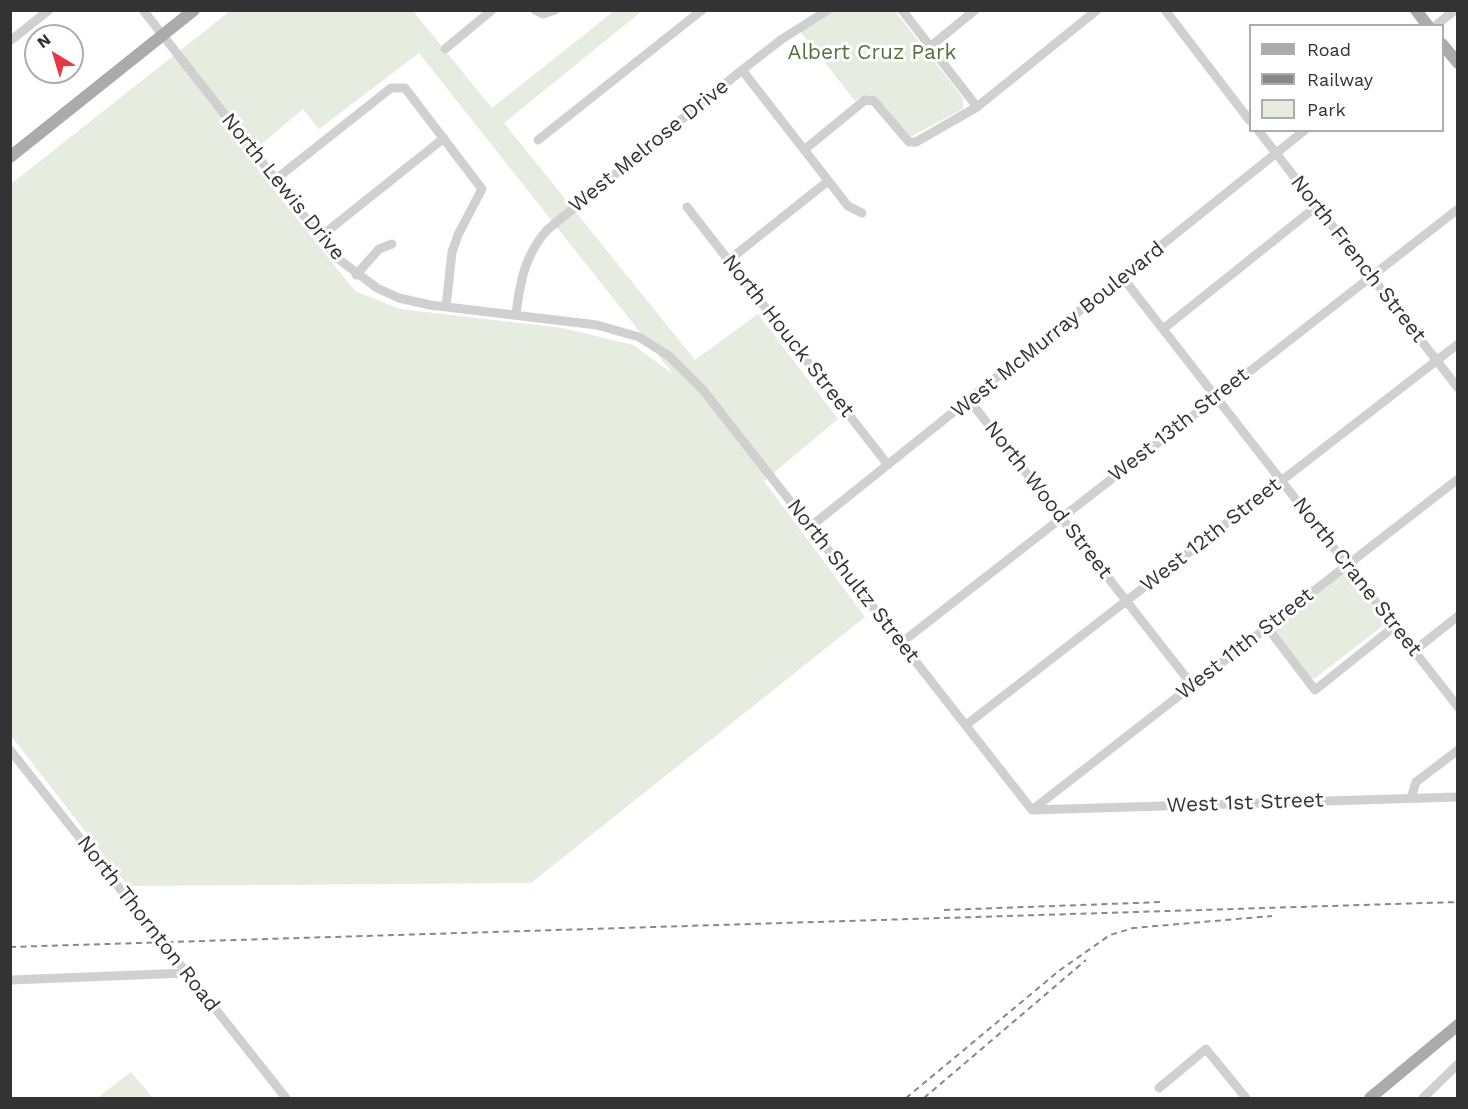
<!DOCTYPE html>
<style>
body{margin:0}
#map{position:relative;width:1468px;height:1109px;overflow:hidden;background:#fff;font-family:"Work Sans",sans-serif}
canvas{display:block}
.frame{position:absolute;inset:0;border:12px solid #333;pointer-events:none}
.legend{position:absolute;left:1249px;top:24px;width:195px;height:108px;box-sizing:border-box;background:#fff;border:2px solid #adadad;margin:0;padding:8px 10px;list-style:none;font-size:18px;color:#333}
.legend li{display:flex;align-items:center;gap:12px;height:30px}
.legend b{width:30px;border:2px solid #adadad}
.north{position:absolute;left:24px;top:24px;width:60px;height:60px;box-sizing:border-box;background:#fff;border:2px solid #adadad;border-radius:50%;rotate:322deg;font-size:16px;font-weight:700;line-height:24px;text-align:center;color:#333}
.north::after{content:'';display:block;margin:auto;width:21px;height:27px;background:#e63946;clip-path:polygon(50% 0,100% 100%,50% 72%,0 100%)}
</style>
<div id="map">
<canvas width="1468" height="1109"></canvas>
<div class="frame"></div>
<ul class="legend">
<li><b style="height:8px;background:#ababab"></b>Road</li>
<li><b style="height:8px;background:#888"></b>Railway</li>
<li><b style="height:16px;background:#e6ecdf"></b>Park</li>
</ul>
<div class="north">N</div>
</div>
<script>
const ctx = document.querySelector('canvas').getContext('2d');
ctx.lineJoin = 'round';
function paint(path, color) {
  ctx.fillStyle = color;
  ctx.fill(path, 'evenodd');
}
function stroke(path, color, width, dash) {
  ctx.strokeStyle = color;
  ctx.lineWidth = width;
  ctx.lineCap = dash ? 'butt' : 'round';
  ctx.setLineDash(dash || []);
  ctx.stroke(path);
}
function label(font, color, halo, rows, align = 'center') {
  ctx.font = font + ' "Work Sans",sans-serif';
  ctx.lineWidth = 6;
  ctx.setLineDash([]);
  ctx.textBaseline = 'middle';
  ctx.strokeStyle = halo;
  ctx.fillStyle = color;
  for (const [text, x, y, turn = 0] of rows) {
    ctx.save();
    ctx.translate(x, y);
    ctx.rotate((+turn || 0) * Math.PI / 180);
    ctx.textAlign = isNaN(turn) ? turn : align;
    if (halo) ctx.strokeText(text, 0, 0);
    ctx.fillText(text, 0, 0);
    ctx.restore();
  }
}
const green = new Path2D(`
 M230,11H413L492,108L614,11H642L504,123L695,360L758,314L838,419L764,481L865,617L531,883L128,886L11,736V184ZM419,53L673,374L633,345L562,328L400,309L355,291L247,156L303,109L319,129Z
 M833,11H895L963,98V109L910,137C894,125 880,82 855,101L800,31Z
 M1341,573L1348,574L1383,620L1384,625L1314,679L1310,677L1274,628L1275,624Z
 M131,1072L153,1098H97Z`);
const minor = new Path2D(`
 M143,10L337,258L377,288L399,298L430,305L597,325L639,337L669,356L703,390L1032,810
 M535,10L543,14L555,10
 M902,10L977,107
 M1165,10L1250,121
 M1435,26L1455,10
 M10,41L49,10
 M931,46L975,10
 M445,49L492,10
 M742,70L848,206L862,213
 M1258,130L1458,388
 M538,140L702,10
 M804,150L865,100L874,101L909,142H916L977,107L1097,10
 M276,179L391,88H405L482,189L458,235L452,252L446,307
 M687,207L888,465
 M320,237L444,138
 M729,260L828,181
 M356,275L379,249L392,244
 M1123,278L1458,707
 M516,314C520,281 525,255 547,230L742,70L782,39L828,10
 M1163,329L1317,206
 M970,401L1192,685
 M810,527L1305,130
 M1267,627L1315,690L1395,626
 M901,643L1458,209
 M1414,651L1458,616
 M966,725L1458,344
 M10,750L286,1098
 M1411,798L1416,782L1458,750
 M1032,810L1458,479
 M1032,810L1458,797
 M10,980L187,973
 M1159,1088L1206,1049L1246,1098
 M1423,1098L1458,1064`);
const major = new Path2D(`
 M1416,10L1428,26
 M1442,44L1458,63
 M10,157L194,10
 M1370,1098L1458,1025`);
const rail = new Path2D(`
 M944,910L1163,902
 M10,947L1458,902
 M906,1098L1060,970L1110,935L1133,928L1272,916
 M924,1098L1086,960`);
const parkNames = [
 ["Albert Cruz Park",872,53]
];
const streetNames = [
 ["West Melrose Drive",649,146,-39],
 ["North Lewis Drive",283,187,51],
 ["North French Street",1358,259,52],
 ["West McMurray Boulevard",1058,330,-39],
 ["North Houck Street",788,336,52],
 ["West 13th Street",1179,425,-38],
 ["North Wood Street",1048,500,52],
 ["West 12th Street",1211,535,-38],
 ["North Crane Street",1357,577,52],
 ["North Shultz Street",853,581,52],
 ["West 11th Street",1245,644,-38],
 ["West 1st Street",1245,803,-2],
 ["North Thornton Road",148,924,52]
];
paint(green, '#e6ecdf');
stroke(minor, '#d0d0d0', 9);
stroke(major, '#ababab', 12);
stroke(rail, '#888', 2, [6, 4.5]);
label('21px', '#56703f', '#fff', parkNames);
label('21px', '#333', '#fff', streetNames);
</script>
